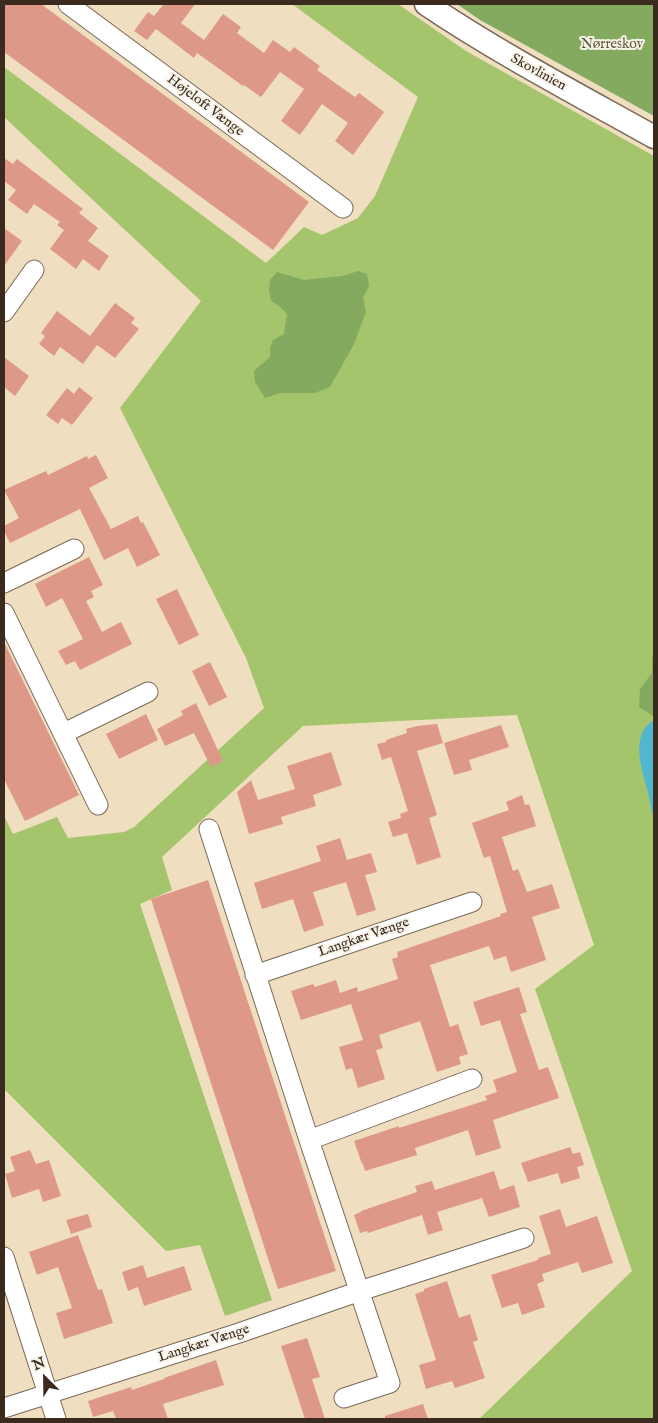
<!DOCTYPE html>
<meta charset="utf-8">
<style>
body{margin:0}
#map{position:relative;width:658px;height:1423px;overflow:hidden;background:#f0dec0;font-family:"IM FELL English",serif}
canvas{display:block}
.frame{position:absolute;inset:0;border:5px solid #3b2a1e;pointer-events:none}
.north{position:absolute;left:20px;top:1353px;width:50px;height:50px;-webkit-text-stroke:4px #f7f3e8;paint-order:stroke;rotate:337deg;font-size:14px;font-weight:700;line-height:20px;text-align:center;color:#3b2a1e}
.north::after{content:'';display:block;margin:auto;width:18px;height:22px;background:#3b2a1e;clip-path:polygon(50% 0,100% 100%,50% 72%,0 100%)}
</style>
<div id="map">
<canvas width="658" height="1423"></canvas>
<div class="frame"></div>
<div class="north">N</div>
</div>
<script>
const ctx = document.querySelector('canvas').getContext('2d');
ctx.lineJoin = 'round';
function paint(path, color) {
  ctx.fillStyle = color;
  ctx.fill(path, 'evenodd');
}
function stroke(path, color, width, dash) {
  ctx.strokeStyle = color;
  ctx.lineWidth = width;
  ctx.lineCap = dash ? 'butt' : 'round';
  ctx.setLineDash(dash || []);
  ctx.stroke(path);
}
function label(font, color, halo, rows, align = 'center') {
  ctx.font = font + ' "IM FELL English",serif';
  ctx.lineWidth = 4;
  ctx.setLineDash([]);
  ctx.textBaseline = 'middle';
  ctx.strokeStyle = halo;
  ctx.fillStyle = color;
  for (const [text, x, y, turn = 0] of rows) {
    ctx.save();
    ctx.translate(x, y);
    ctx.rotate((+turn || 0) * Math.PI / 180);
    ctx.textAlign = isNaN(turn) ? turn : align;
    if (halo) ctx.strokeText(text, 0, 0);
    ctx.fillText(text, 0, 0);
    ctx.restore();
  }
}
const green = new Path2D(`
 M292,4H398L466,51L654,156V1419H479L632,1271L535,989L594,945L517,715L303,726L162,857L172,890L140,904L272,1300L225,1316L200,1245L166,1251L4,1089V816L13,834L57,817L68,838L124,832L134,827L264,708L246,658L120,408L201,301L4,117V67L266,263L304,227L322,235L358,218L375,196L418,97Z`);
const forest = new Path2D(`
 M457,4H654V116L480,20Z
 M358,271L367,274L369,286L363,298L366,312L354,344L330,387L315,393H280L265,398L255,382L254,371L270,357V348L273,340L284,334L287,314L279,306L271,301L269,290L270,280L277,272L304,280L343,276Z
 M654,652V716H653L639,707L640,689L652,673V659Z`);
const water = new Path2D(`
 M654,720V819C651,810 650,801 648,792C642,770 629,735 654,720Z`);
const building = new Path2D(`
 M4,4H41L309,202L273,250L4,52Z
 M164,4H195L181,23L204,40L223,14L241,27L237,33L264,53L273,40L290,52L294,47L320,66L317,70L355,97L359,93L384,112L353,155L335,141L348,123L322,104L300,135L281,121L304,89L280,72L261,97L244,85L243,86L197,53L194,58L156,29L147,40L134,31L148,12L154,16Z
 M4,158L13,164L17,159L83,209L79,213L98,228L88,241L109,256L99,271L83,259L76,269L50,249L64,230L57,225L60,222L34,204L27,214L8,200L16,190L4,181Z
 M4,228L22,241L4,266Z
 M115,303L135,318L131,323L139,329L115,358L97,345L83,364L60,347L54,356L39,344L45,336L41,333L57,311L90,336Z
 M4,357L29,376L15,396L4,387Z
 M79,387L93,398L72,425L62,418L58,424L46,415L67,388L74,394Z
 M96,455L108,478L89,488L111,529L138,516L141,523L143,522L160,555L137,567L128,548L104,560L80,509L10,543L4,531V526L19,518L4,490L46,471L48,475L87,456L88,459Z
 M89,557L103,585L91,591L94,597L86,601L102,632L121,622L132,644L80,670L75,661L66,665L58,651L83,639L62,598L46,607L35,584Z
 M177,589L199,635L179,645L156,599Z
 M4,642L79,795L25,821L4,779Z
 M210,662L227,697L209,706L192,671Z
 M196,703L223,761L211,767L194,733L165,746L157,729L183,715L181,711Z
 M146,714L158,740L119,759L106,734Z
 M437,724L443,743L417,751L437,815L429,818L441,857L417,865L407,833L393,837L388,822L401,818L400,814L408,811L391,757L382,760L377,744L386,742V740L407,733L406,729L417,726Z
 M501,725L509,747L469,760L472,770L454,775L444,743Z
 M331,752L342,785L313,795L316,806L281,817L283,824L249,834L237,792L251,780L258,800L295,789L287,766Z
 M522,795L525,805L529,804L536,826L502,837L513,871L518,869L527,892L552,884L560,908L532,917L546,960L511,972L506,956L494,960L489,946L430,965L450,1027L458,1024L468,1054L459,1057L461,1064L437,1072L420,1021L379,1035L383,1048L376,1050L385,1079L358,1088L352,1068L346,1070L339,1047L363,1040L351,1004L301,1020L291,991L313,984L315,987L336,980L340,993L357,987L358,992L398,979L392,959L398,957L397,952L501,916L500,914L507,912L490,856L484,858L472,823L509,810L506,802Z
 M340,838L347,860L371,853L377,872L365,875L376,910L357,916L346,882L313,892L324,925L304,932L293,899L262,909L254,883L321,861L316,846Z
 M208,880L336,1271L278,1289L151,899Z
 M519,987L527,1012L520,1014L539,1070L548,1067L559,1098L493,1120L501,1148L476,1156L468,1130L415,1148L417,1155L365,1171L363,1164H362L354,1141L399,1126V1128L487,1100L485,1096L497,1092L493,1080L517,1072L500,1020L481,1026L473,1002Z
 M570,1147L573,1154L580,1152L584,1165L577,1167L580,1178L561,1184L558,1173L528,1182L521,1163Z
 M30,1150L36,1164L49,1160L61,1196L43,1202L39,1189L12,1198L5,1174L15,1171L10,1157Z
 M494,1171L500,1190L514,1185L520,1207L489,1217L482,1198L437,1212L443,1230L428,1235L422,1215L368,1233L367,1231L360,1233L354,1215L361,1212V1211L417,1192L415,1186L432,1181L435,1190Z
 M560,1209L566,1227L597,1216L613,1263L582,1273L578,1262L542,1274L544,1281L537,1284L545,1307L522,1315L518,1303L502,1308L491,1275L538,1260V1258L551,1254L539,1216Z
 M88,1214L92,1227L71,1234L66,1220Z
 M78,1235L98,1290L102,1289L113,1323L64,1339L56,1313L72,1308L58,1267L37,1275L29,1252Z
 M143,1265L147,1278L184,1266L192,1290L144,1306L138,1287L128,1291L122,1272Z
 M447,1281L459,1318L470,1314L478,1340L473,1342L485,1378L455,1388L452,1381L426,1389L419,1365L436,1360L415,1294L424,1291V1289Z
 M307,1338L320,1377L312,1379L325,1419H305L281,1346Z
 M216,1360L224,1385L163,1404L168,1419H116L113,1411L93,1417L88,1401L131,1387L132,1390L164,1379V1378Z
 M423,1404L428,1419H385V1416Z`);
const minor = new Path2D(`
 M68,4L343,208
 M4,312L34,270
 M4,583L74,549
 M4,613L98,805
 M64,733L148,692
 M209,829L309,1140L390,1383L344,1398
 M255,975L472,902
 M309,1140L472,1079
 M4,1257L56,1419
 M4,1408L239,1333L360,1291L524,1238`);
const tertiary = new Path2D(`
 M426,4C499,53 577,94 654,137`);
const parkNames = [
 ["Nørreskov",612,45]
];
const streetNames = [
 ["Skovlinien",538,73,29],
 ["Højeloft Vænge",205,106,37],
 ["Langkær Vænge",364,938,-19],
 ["Langkær Vænge",204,1344,-18]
];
paint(green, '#a5c56d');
paint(forest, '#84aa60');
paint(water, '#51b6d0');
paint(building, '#dd9888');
stroke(minor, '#7a6957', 21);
stroke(tertiary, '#7a6957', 25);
stroke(minor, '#fff', 19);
stroke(tertiary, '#fff', 22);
label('14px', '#5b5836', '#f7f3e8', parkNames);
label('14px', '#3b2a1e', '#f7f3e8', streetNames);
</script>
